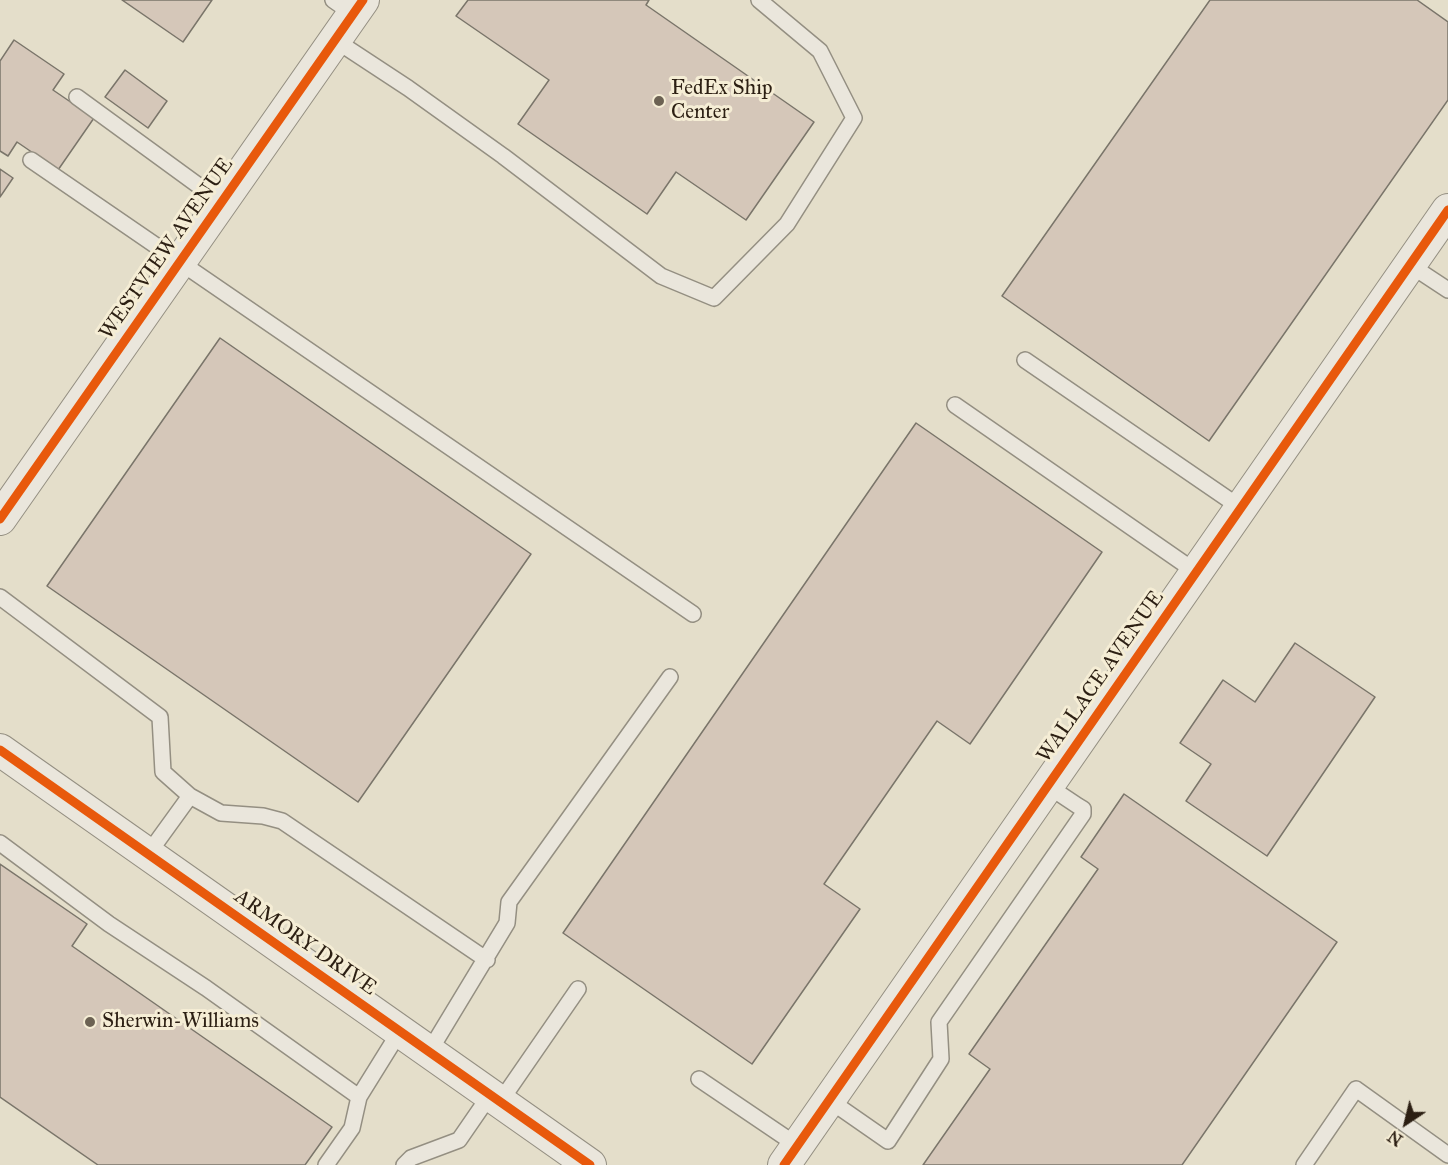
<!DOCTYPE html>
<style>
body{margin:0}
#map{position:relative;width:1448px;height:1165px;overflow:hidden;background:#e4deca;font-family:"IM FELL Great Primer",serif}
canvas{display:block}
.north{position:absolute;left:1376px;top:1093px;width:60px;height:60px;-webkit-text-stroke:4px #f5edd5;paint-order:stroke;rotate:215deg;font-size:16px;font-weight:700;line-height:24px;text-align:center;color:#2c1f13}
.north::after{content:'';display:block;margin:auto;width:21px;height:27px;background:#2c1f13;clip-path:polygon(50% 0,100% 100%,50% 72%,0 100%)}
</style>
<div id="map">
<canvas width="1448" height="1165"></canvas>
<div class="north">N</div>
</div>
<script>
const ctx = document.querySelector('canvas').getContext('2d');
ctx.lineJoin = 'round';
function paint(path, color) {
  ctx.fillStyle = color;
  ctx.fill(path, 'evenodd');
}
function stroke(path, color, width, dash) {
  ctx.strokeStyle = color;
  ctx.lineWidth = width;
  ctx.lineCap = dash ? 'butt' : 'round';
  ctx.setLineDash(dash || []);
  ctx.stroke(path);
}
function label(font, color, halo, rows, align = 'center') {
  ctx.font = font + ' "IM FELL Great Primer",serif';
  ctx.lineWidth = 6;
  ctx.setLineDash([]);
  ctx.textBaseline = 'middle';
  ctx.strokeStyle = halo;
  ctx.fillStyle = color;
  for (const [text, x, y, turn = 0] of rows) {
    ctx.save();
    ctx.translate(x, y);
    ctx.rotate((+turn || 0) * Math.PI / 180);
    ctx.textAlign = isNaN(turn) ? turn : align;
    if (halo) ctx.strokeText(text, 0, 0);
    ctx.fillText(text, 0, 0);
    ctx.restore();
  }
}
const building = new Path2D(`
 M122,0H212L183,42Z
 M468,0H649L646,5L814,122L746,220L676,172L647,214L518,124L549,80L456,16Z
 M1210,0H1417L1448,22V100L1209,441L1002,296Z
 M14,40L64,74L53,90L94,118L58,170L17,142L8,156L0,151V61Z
 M125,70L167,101L148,128L105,97Z
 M0,169L13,178L0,197Z
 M220,338L531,554L358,802L47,586Z
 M916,423L1102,552L970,744L937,721L824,884L860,909L752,1064L563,933Z
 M1295,643L1375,697L1267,856L1186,801L1211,764L1180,743L1223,680L1255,702Z
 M1124,794L1337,942L1182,1165H923L990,1069L969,1054L1098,869L1081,857Z
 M0,864L87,924L72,946L332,1127L305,1165H98L0,1097Z`);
const lane = new Path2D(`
 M333,0L353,14
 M335,40L408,88L503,156L661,276L714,298L787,224L854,118L820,51L759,0
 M77,97L221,202
 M31,160L693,614
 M1410,265L1448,290
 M1025,360L1241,508
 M955,405L1196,572
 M0,597L160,717L163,772L190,796
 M0,843L109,924L206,988L359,1097L400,1031
 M148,854L190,796L221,813L263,816L282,821L487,960
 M429,1052L507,923L509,902L670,677
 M699,1079L798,1146
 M829,1100L888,1141L941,1059L939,1022L1083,814V809L1078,806L1048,786
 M500,1102L578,989
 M326,1165L352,1128L359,1097
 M404,1165L411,1158L459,1140L490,1095
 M1304,1165L1356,1089L1448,1155`);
const street = new Path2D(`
 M0,519L363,0
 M0,750L590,1165
 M784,1165L1448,210`);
const cycleway = new Path2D(`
 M0,519L363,0
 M0,750L590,1165
 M784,1165L1448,210`);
const markers = [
 [659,101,6,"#6c6253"],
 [90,1022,6,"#6c6253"]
];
const poiNames = [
 ["FedEx Ship",671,89],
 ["Center",671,113],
 ["Sherwin-Williams",102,1022]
];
const streetNames = [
 ["WESTVIEW AVENUE",167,249,-55],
 ["WALLACE AVENUE",1101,677,-55],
 ["ARMORY DRIVE",305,943,35]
];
paint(building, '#d5c7b9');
stroke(building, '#7a756a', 1.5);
stroke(lane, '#948f82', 18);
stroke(street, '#948f82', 34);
stroke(lane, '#eae6dc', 15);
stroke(street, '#eae6dc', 32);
stroke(cycleway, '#e8590c', 9);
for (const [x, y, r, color] of markers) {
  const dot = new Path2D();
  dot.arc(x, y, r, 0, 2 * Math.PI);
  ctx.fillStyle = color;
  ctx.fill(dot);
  stroke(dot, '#f5edd5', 2);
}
label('21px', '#2c1f13', '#f5edd5', poiNames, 'left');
label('21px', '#2c1f13', '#f5edd5', streetNames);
</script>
